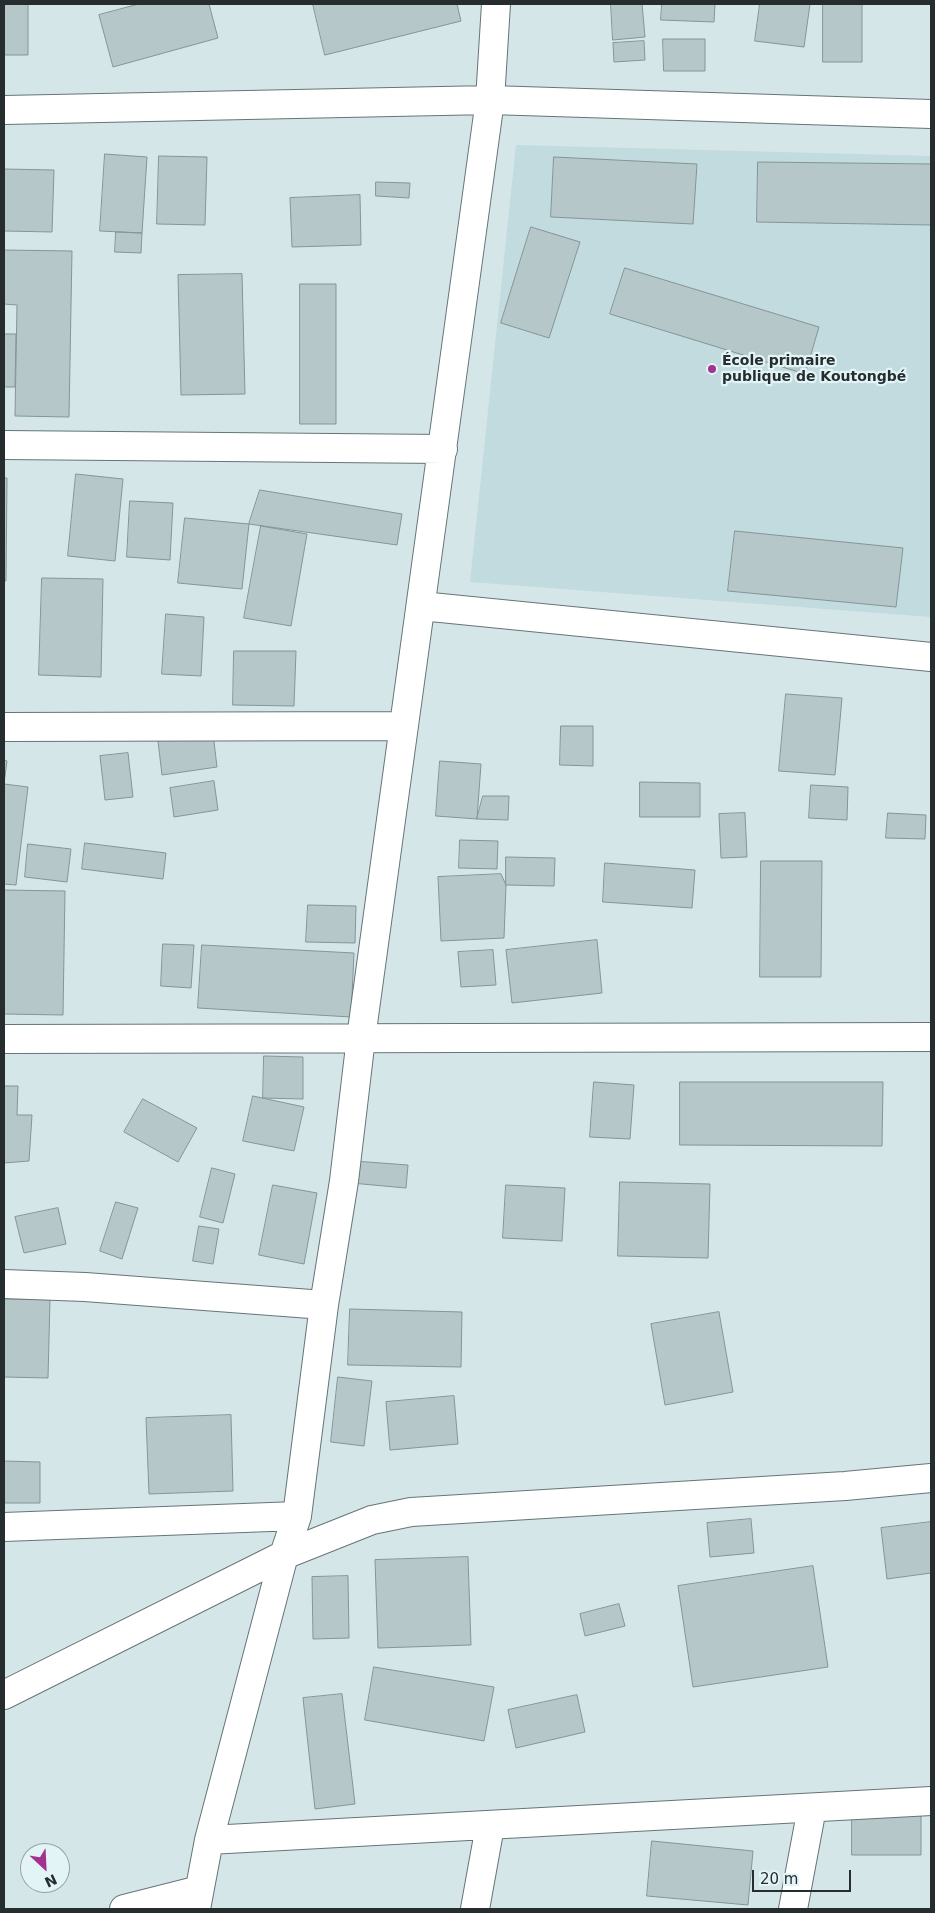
<!DOCTYPE html>
<meta charset="utf-8">
<style>
body{margin:0}
#map{position:relative;width:935px;height:1913px;overflow:hidden;background:#d5e6e8;font-family:"DejaVu Sans",sans-serif}
canvas{display:block}
.frame{position:absolute;inset:0;border:5px solid #262d2e;pointer-events:none}
.north{position:absolute;left:20px;top:1843px;width:50px;height:50px;box-sizing:border-box;background:#e2f4f6;border:1px solid #97a4a6;border-radius:50%;rotate:155deg;font-size:14px;font-weight:700;line-height:20px;text-align:center;color:#262d2e}
.north::after{content:'';display:block;margin:auto;width:18px;height:22px;background:#a2328e;clip-path:polygon(50% 0,100% 100%,50% 72%,0 100%)}
.scale{position:absolute;left:752px;top:1870px;width:99px;height:22px;box-sizing:border-box;border:2px solid #262d2e;border-top:0;padding-left:6px;font-size:15px;line-height:18px;white-space:nowrap;color:#262d2e;-webkit-text-stroke:4px #e2f4f6;paint-order:stroke}
</style>
<div id="map">
<canvas width="935" height="1913"></canvas>
<div class="frame"></div>
<div class="north">N</div>
<div class="scale">20 m</div>
</div>
<script>
const ctx = document.querySelector('canvas').getContext('2d');
ctx.lineJoin = 'round';
function paint(path, color) {
  ctx.fillStyle = color;
  ctx.fill(path, 'evenodd');
}
function stroke(path, color, width, dash) {
  ctx.strokeStyle = color;
  ctx.lineWidth = width;
  ctx.lineCap = dash ? 'butt' : 'round';
  ctx.setLineDash(dash || []);
  ctx.stroke(path);
}
function label(font, color, halo, rows, align = 'center') {
  ctx.font = font + ' "DejaVu Sans",sans-serif';
  ctx.lineWidth = 4.5;
  ctx.setLineDash([]);
  ctx.textBaseline = 'middle';
  ctx.strokeStyle = halo;
  ctx.fillStyle = color;
  for (const [text, x, y, turn = 0] of rows) {
    ctx.save();
    ctx.translate(x, y);
    ctx.rotate((+turn || 0) * Math.PI / 180);
    ctx.textAlign = isNaN(turn) ? turn : align;
    if (halo) ctx.strokeText(text, 0, 0);
    ctx.fillText(text, 0, 0);
    ctx.restore();
  }
}
const built = new Path2D(`
 M516,145L931,156V617L470,582Z`);
const building = new Path2D(`
 M4,4H28V55H4Z
 M139,4H209L218,38L113,67L99,15Z
 M313,4H457L461,21L325,55Z
 M611,4H642L645,37L613,40Z
 M662,4H715L714,22L661,20Z
 M760,4H810L804,47L755,41Z
 M823,4H862V62H823Z
 M663,39H705V71H664Z
 M644,41L645,60L614,62L613,43Z
 M105,154L147,157L142,233L100,231Z
 M159,156L207,157L205,225L157,224Z
 M554,157L697,164L693,224L551,217Z
 M758,162L931,164V225L757,222Z
 M4,169L54,170L52,232L4,231Z
 M376,182L410,183L409,198L376,196Z
 M360,195L361,245L292,247L290,198Z
 M531,227L580,242L549,338L501,323Z
 M116,232L142,233L141,253L115,252Z
 M4,250L72,251L69,417L15,416L17,305L4,304Z
 M625,268L819,327L805,374L610,314Z
 M242,274L245,394L181,395L178,275Z
 M300,284H336V424H300Z
 M4,334H16L15,387H4Z
 M76,474L123,479L115,561L68,556Z
 M4,478H7L6,581H4Z
 M260,490L402,514L397,545L249,524Z
 M130,501L173,503L170,560L127,557Z
 M185,518L249,524L242,589L178,583Z
 M261,526L307,534L291,626L244,618Z
 M735,531L903,548L896,607L728,591Z
 M42,578L103,579L101,677L39,675Z
 M166,614L204,617L201,676L162,674Z
 M234,651H296L294,706L233,705Z
 M786,694L842,698L835,775L779,771Z
 M561,726H593V766L560,765Z
 M213,733L217,767L162,775L158,741Z
 M128,753L133,797L105,800L100,756Z
 M4,760L7,761L4,784L28,787L16,885L4,884Z
 M440,761L481,764L477,819L436,816Z
 M214,781L218,810L174,817L170,788Z
 M640,782L700,783V817H640Z
 M811,785L848,787L847,820L809,818Z
 M483,796H509L508,820L477,819Z
 M745,813L747,857L721,858L719,814Z
 M888,813L926,815L925,839L886,838Z
 M460,840L498,841L497,869L459,868Z
 M85,843L166,853L163,879L82,869Z
 M28,844L71,849L67,882L25,877Z
 M506,857L555,858L554,886L506,885Z
 M761,861H822L821,977H760Z
 M605,863L695,870L692,908L603,902Z
 M501,874L506,885L504,938L441,941L438,877Z
 M4,890L65,891L63,1015L4,1014Z
 M308,905L356,906L355,943L306,942Z
 M597,940L602,993L512,1003L506,950Z
 M163,944L194,945L191,988L161,986Z
 M202,945L354,953L351,1017L198,1008Z
 M493,950L496,985L461,987L458,952Z
 M264,1056L303,1057V1099L263,1098Z
 M594,1082L634,1085L630,1139L590,1137Z
 M680,1082H883L882,1146L680,1145Z
 M4,1086H18L17,1115H32L29,1161L4,1163Z
 M253,1096L304,1107L294,1151L243,1141Z
 M143,1099L197,1128L178,1162L124,1132Z
 M354,1161L408,1165L406,1188L351,1183Z
 M212,1168L235,1174L223,1223L200,1217Z
 M620,1182L710,1184L708,1258L618,1256Z
 M273,1185L317,1193L304,1264L259,1255Z
 M506,1185L565,1188L562,1241L503,1238Z
 M116,1202L138,1208L122,1259L100,1251Z
 M58,1208L66,1244L24,1253L15,1217Z
 M199,1226L219,1229L213,1264L193,1261Z
 M4,1299H50L48,1378L4,1377Z
 M350,1309L462,1312L461,1367L348,1365Z
 M719,1312L733,1392L665,1405L651,1324Z
 M338,1377L372,1381L364,1446L331,1442Z
 M454,1396L458,1444L390,1450L386,1402Z
 M231,1415L233,1491L149,1494L146,1418Z
 M4,1461L40,1462V1503H4Z
 M751,1519L754,1553L710,1557L707,1523Z
 M931,1522V1573L887,1579L881,1528Z
 M468,1557L471,1645L378,1648L375,1560Z
 M813,1566L828,1667L693,1687L678,1586Z
 M348,1576L349,1638L313,1639L312,1577Z
 M619,1604L625,1626L585,1636L580,1614Z
 M374,1667L494,1687L484,1741L365,1720Z
 M342,1694L355,1804L315,1809L303,1698Z
 M577,1695L585,1732L516,1748L508,1710Z
 M852,1812H921V1855H852Z
 M652,1841L753,1851L748,1905L647,1896Z`);
const minor = new Path2D(`
 M4,110L490,100L931,114
 M4,445L443,449
 M421,606L931,657
 M4,727L404,726
 M4,1039L931,1037
 M4,1284L85,1287L324,1305
 M4,1527L297,1516
 M4,1695L284,1555L372,1520L411,1512L845,1486L931,1478
 M209,1840L931,1801
 M124,1909L199,1890
 M196,1909L209,1840L284,1555L297,1516L324,1305L344,1181L361,1038L490,100L496,4
 M475,1909L490,1826
 M793,1909L812,1808`);
const markers = [
 [712,369,5,"#a2328e"]
];
const poiNames = [
 ["École primaire",722,361],
 ["publique de Koutongbé",722,377]
];
paint(built, '#c1dbdf');
paint(building, '#b6c7c9');
stroke(building, '#859597', 1);
stroke(minor, '#657577', 30);
stroke(minor, '#fff', 28);
for (const [x, y, r, color] of markers) {
  const dot = new Path2D();
  dot.arc(x, y, r, 0, 2 * Math.PI);
  ctx.fillStyle = color;
  ctx.fill(dot);
  stroke(dot, '#e2f4f6', 2);
}
label('bold 14px', '#262d2e', '#e2f4f6', poiNames, 'left');
</script>
